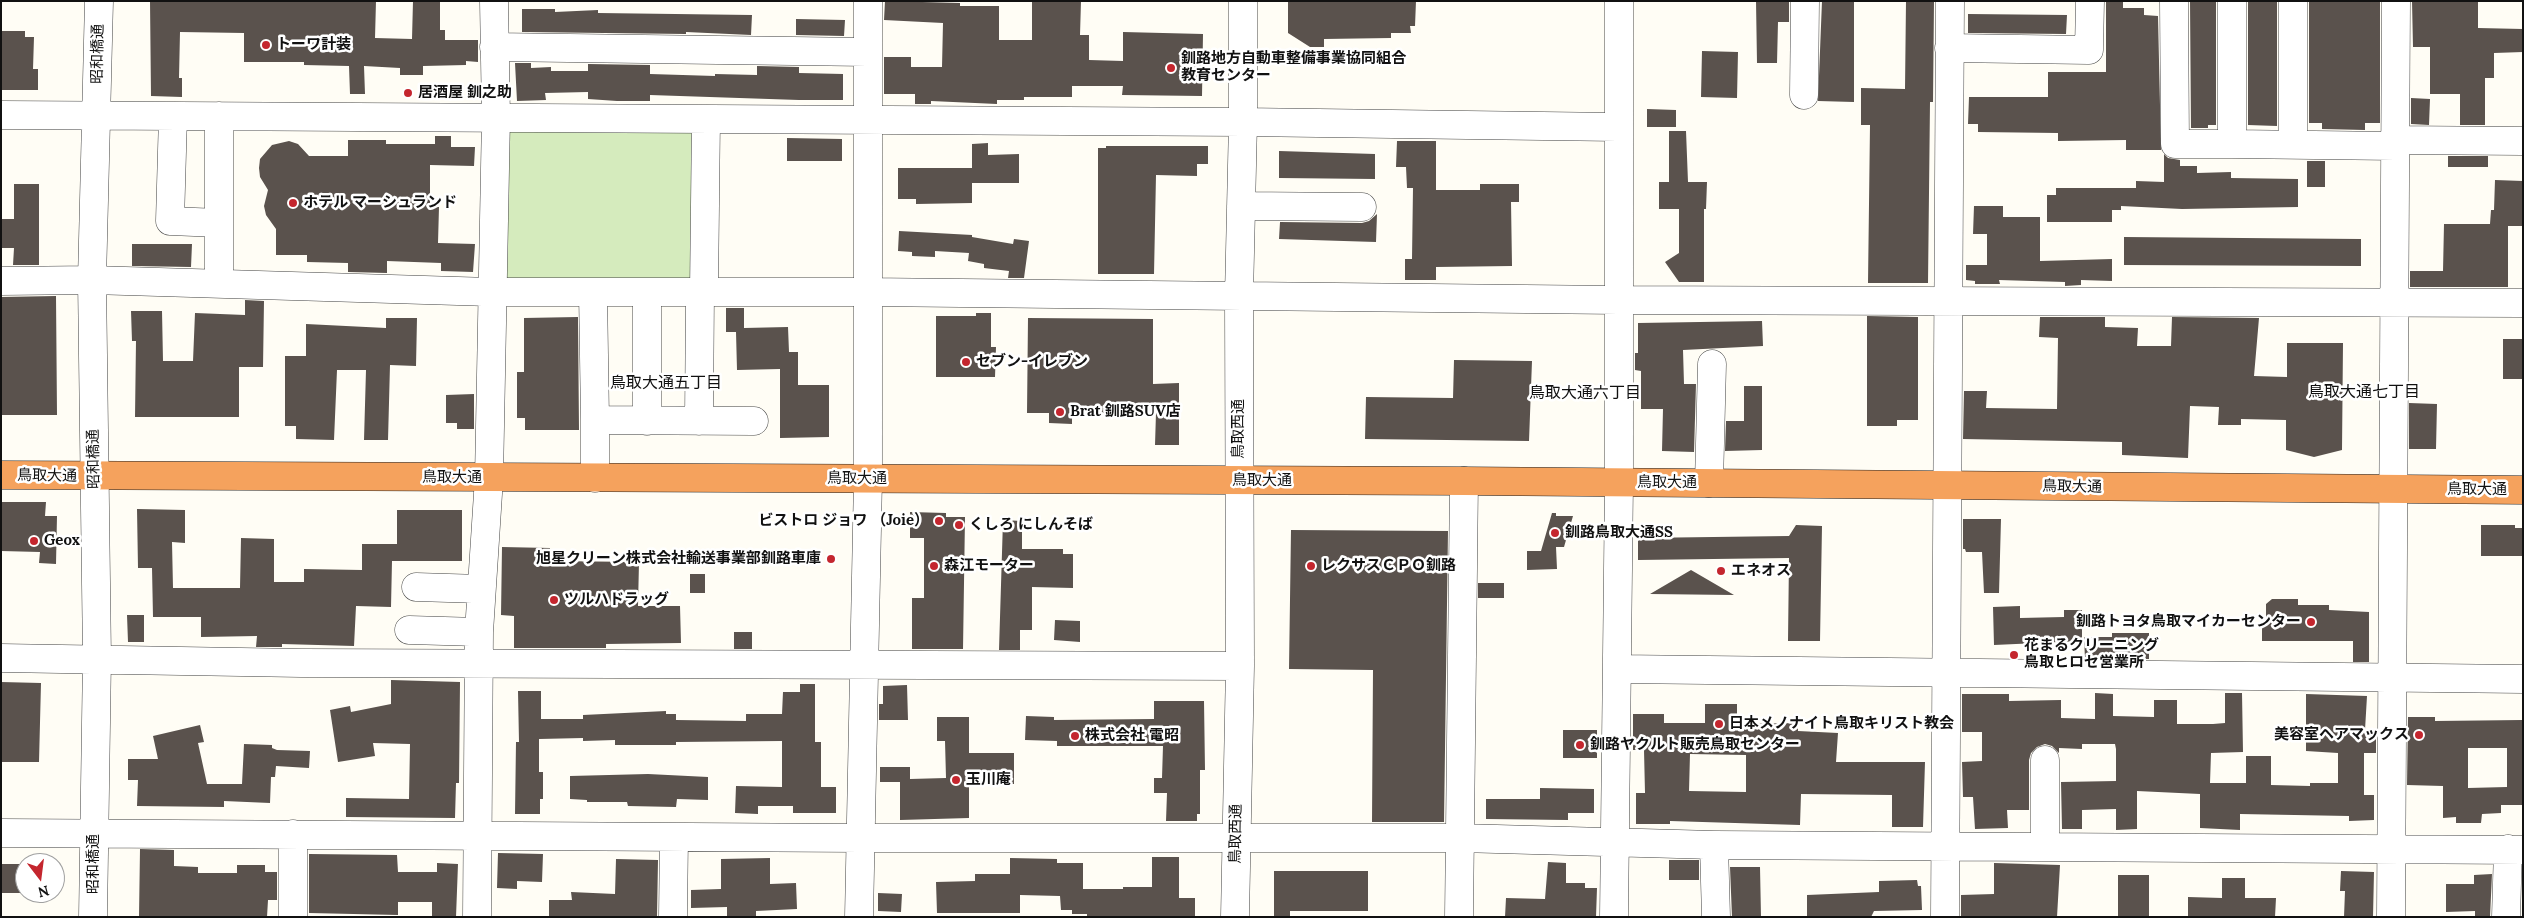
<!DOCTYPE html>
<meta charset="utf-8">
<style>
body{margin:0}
#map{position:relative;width:2524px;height:918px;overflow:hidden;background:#fffdf5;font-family:Lora,serif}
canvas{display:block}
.frame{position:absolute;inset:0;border:2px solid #111;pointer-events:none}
.north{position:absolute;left:15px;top:853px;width:50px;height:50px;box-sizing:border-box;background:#fff;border:1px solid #a0a0a0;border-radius:50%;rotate:165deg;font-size:14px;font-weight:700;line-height:20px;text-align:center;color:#111}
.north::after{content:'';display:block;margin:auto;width:18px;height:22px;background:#c4262e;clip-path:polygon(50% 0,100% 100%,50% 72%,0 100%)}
</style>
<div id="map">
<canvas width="2524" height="918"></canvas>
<div class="frame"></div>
<div class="north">N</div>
</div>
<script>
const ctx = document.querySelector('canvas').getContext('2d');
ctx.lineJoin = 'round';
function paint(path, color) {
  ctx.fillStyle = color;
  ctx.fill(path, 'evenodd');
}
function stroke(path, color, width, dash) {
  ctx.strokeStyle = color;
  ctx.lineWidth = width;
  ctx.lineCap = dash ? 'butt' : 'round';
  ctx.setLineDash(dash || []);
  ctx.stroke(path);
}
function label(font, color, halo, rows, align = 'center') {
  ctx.font = font + ' Lora,"Noto Sans JP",serif';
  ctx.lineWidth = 5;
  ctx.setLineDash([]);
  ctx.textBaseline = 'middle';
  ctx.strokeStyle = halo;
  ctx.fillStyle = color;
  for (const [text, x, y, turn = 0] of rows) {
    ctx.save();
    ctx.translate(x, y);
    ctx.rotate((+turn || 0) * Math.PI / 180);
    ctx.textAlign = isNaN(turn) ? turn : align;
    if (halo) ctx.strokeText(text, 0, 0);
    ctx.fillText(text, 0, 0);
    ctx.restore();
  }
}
const green = new Path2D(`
 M508,130L697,131L695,284L506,283Z`);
const building = new Path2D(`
 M150,1H376L375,38L412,39L413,1H440V30H445V40H478V62L466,61V65L423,66V75H400V68L364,66L365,94H350L349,66L304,65V62H244V33L180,32L179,78H182V97L151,96Z
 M885,1L960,3V6H999V40H1032V1H1081L1080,35H1089V60L1123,61V32L1203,34L1202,96L1122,95L1123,86H1072V97H1024V100H997V104L931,101V104H915V94H884V57H911V67H942L943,23L884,20Z
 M1288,1H1416L1415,26H1410L1411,33H1391V38L1324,39V47H1310L1288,33Z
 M1756,1L1789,2V22H1778L1777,63H1757Z
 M1822,1H1854V102L1818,101Z
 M1906,1H1934L1933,102H1930L1928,283H1868L1870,125H1861V88L1905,89Z
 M2106,1H2123V8H2144V15L2158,16L2161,150H2126V140L2058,141V133L1978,132V124H1968L1969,97H2048V72H2106Z
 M2190,1H2216V125H2208V128H2191Z
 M2248,1H2277V126L2248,125Z
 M2309,1L2380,2V123H2365V130L2322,129V123H2309Z
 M2412,1H2478V28L2523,29V52L2494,53V78H2485V125H2460V94H2430V47H2413Z
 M522,9H555V12L598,10V13L752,15L751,35L686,32V34L522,32Z
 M1968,14L2067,15L2066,34L1968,33Z
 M796,19L845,20L844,36L796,35Z
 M1,31H25V37H34L33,69H38V90H1Z
 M1702,51L1738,52L1737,98L1701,97Z
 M515,63H531V68L551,67V71H588V64L650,65V74L715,76V74L757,75V66L799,67V73L843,74V100H799L650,95V101H617L588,99V92L545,93L546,100L517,101Z
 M2411,98L2430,99L2429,125L2411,124Z
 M1647,109L1676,110V127H1647Z
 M1669,131H1686L1688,182H1707L1706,209H1704V282H1679L1665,262L1679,253V209H1659V182H1669Z
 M435,136H451V147H475L474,166L430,165V207H439L438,243L475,244L473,272L441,271V263L387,261V273L348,272V263L307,262V255H276V229L266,215L264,206L268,190L260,177L259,168L260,159L272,145L289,141L298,144L309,156H348V140H386V144H435Z
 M787,138L842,139V161H787Z
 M1397,141H1436V190H1480V184H1519V202H1511L1512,266L1436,267V280H1405V259H1412L1413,188H1407L1406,167H1396Z
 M988,143V155L1019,154V183H972V203L916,204V199H898V168H972V144Z
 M1106,146H1208V164H1197V176L1156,175L1154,274H1098V148H1106Z
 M1279,151L1375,154V179L1279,178Z
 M2164,154L2168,158L2180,160V166H2197V173L2231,172V178L2298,179V207L2182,209L2121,206V210H2112V222H2047V195H2056V188H2136V181L2164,182Z
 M2448,156H2488V167H2448Z
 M2307,161H2325V187H2307Z
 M2495,180L2523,181L2522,226H2508V287H2410V271H2443L2444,224H2490L2491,210H2494Z
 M14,184H39V265H13L14,248H1V219H14Z
 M1974,206H2003V217H2040V261L2112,259V281L2081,280V285L2065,286V282L1999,280L2000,284H1975V281L1966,280V265H1987V234H1973Z
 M1377,214L1376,242L1279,239L1280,222L1362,223L1369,221Z
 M899,231L972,235V237L1013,244L1014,239L1029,241L1024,278H1008L1009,271L984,268V264L968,261L969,253L935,251V257L912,256V252L898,251Z
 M2124,237L2361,239V266L2124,265Z
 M132,244H192L191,267L132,266Z
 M56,296L57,415H1V297Z
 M245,300L264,301L263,367H239V417H135L136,341H132L131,311H162L163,361H193L195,313L245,315Z
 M726,308H744V328L788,327L789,352H798V385H829V437L780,438V369L737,370L736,332H726Z
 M976,313H991V347H996L995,377H936V316H976Z
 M1867,316L1918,317V420H1897V426H1867Z
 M578,317L579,430H525V418H517V372H524V318Z
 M2040,317H2105V327L2138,328L2137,346H2171L2172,317L2259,318L2254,376L2287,377V343H2343L2342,450L2314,457L2286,450V420L2241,419V425H2218L2219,407L2190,406L2188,458L2122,455V442L1963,439L1964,391H1987L1986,408L2057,409L2058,338L2039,337Z
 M386,318H417L416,366L390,365L388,440H364L366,370H337L334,440L296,439V426H285V356H306V324L386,328Z
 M1028,318L1153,319V384L1179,383V445H1155L1156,413H1072V424L1049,423V413H1027Z
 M1762,321L1763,346L1683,350L1684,384H1696L1694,452L1662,451L1663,409H1641V371L1635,370V353H1638V323Z
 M2503,339H2523V379H2503Z
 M1454,360L1532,361L1529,441L1365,439L1366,397L1453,398Z
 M1744,386H1762V450L1725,451L1726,421H1744Z
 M474,394V429H457V423H446V395Z
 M2409,403L2437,404L2436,449H2409Z
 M1,502H46L45,516H57L56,564L39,563L40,552L1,551Z
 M137,509L185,510V543L172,542L173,588H240L241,538L274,539V582H304V569L362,570V544H397V510H462V561H392L391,607L356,606L354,646L282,644V647H256L257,636L201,637V617H153L152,568H138Z
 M910,512L946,513V517H965L963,649H912V598H924V538H910Z
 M1552,513H1556V516H1573L1564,547H1556L1557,569L1527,570V551H1541Z
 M1963,519H2001L1999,593H1984L1982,552H1966L1965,549H1963Z
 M1003,520L1022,521V549H1063V554H1073V588L1032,587V630H1020V650H999Z
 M1796,525L1822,526L1820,641H1788L1789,558L1638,560V538L1789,536Z
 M2481,525H2515V528H2523V556H2481Z
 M1291,530L1448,531L1444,822H1372L1373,670L1289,669Z
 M502,547L550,548V561L639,562L638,606H680L681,643L606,644V648H514V616L501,615Z
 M1691,570L1734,595L1650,594Z
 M690,574H705V593H690Z
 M1478,583H1504V598H1478Z
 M2272,599H2298V605H2329V610L2369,612V662H2353V641H2262V622H2266V604Z
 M2020,606V618L2064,617V610H2082V641L1994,645L1993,607Z
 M127,615H144V642H128Z
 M1055,620L1080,621V642L1054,640Z
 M734,632H752V649H734Z
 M2112,633H2149V659H2085L2084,637H2112Z
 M391,680L460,682L459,783H456L455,818L346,817V798L409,799L410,744L373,743L375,756L338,762L330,710L350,706L351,712L391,704Z
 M1,682L41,683L39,762H1Z
 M800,684H815V742H821V787H836V813H793V806H758V814L735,813L736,786L782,787V741L676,742V745H615V740L583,741V738L539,739V772H543V799H540V814H515L516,742H519L518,691H541V719H583V715L666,711V714H676V720L746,721V714H782L783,692H800Z
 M907,685L908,720H879V704H883V686Z
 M2095,693L2113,694V716L2154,717V700H2177V724H2213L2225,723V693H2242L2243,752L2211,753L2210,783H2246V756H2271V785L2310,786V783H2338V753L2306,751V694L2367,696L2365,730H2376V753H2364V795H2374V820L2349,821V816L2240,814V830L2200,828V794L2137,791V829L2116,830V809L2082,810V829H2062L2061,782L2116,781V749L2115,744H2082V749L2059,748V753L2052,746L2045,744L2037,747L2031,753L2029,760V810H2007L2008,828L1975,829L1973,797H1963L1962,762L1982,761V732H1962V694H2009V701L2061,700V718L2095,719Z
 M1154,701H1204L1205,770H1200V814H1197V821H1166L1167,793H1154V778H1162L1163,746H1057V741L1025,740L1026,716L1054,717V720L1154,719Z
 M1705,704H1737V724L1798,723V731L1838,733L1836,762H1925L1923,827H1892V795L1801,794L1800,825L1670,821V824H1636V793H1645L1644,750H1633V714H1664V723H1705ZM1690,754L1746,755V792L1689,791Z
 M937,717H969V753H1014V784H969V818L900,820V782H880V767H910V779L946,778L945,741H937Z
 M2408,717H2435V721L2523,720V805H2501V813L2482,814L2481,823H2456V817L2443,818V786L2407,785ZM2468,748H2507V787L2468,788Z
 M200,725L204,742L198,743L207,784H242L244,744L272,745V748L277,750L310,751L309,768L276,766L275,777H271L270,803L224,801V807L137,806L138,780H128V759H158L153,736Z
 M1563,730H1597V758H1563Z
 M648,774L708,777V800L677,799L676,807L628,806L627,802H587V800L570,799V776Z
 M1540,788L1594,789V813H1568V820L1486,819V799H1540Z
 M140,849L174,850V866L198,867V873H237V865H265V872H277V900H268L267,917H139Z
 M498,853L543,854L542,882L517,881V889L497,888Z
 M309,854L397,855L398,872H437V863L458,864L456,917H432V902H398V915L309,913Z
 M1152,857H1179V898H1195V917H1087V914H1072V910H1061L1060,896L1020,895V913H937L936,882L975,881V874H1010V858L1057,859V863H1083V889H1123V887H1152Z
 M770,858V884L796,883L797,909L756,911V917H727V907L691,908V890L721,889V859Z
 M616,859L658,860L657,917H549V900H572L571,892L615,894Z
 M1669,860H1699V880H1669Z
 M1548,862L1566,863V883H1585V888H1597L1596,917H1505L1506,898L1545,899Z
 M1994,863L2060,865L2057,917H1961V895L1994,894Z
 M1,864H25V893H1Z
 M1730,867H1760L1761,917H1732Z
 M1274,871H1368V911H1290V917H1274Z
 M2341,871L2374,872L2373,917H2344L2345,891H2340Z
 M2492,874L2490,917H2475V911L2446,912V884H2474V875Z
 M2118,875H2149V917H2118Z
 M2222,878H2245V898H2276L2275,917H2188V897L2222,898Z
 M1917,880L1918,886H1921L1922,910L1874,911L1871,917H1807V895L1879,892V881Z
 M878,893L902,894L901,912L878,911Z`);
const minor = new Path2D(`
 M2174,1L2175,144H2232
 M2232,1V144L2395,146
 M2293,1V144
 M494,47L867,52
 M1949,48L2089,50L2090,1
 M1804,95L1805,1
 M1,115L1243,122L1617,127
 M173,116L170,221L219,223
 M219,116V283
 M2395,140L2523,141
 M1241,206L1362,207
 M1,281L92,280L491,292H867L1618,300L2523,303
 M704,291L706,119
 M593,292L595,420
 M647,292V421
 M699,421L700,292
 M595,478V420L754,421
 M1709,483L1712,364
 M416,587L481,589
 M409,630L479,632
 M1,658L301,663L1240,666
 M1617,669L2523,679
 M1,833L860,838H1460L1714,845L2523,850
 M1714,845L1716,917
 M2045,846V760
 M93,917L97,658L92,280L99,1
 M293,917V834
 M477,917L479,632L489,478L496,117L494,1
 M673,917L674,837
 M859,917L868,479V1
 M1235,917L1240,666L1239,296L1243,122V1
 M1459,917L1464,481
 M1614,917L1619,482V1
 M1945,917L1950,1
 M2391,917L2396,1
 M2506,917L2508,849`);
const highway = new Path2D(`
 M1,475L1464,481L2523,490`);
const markers = [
 [266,45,5,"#c4262e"],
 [1171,68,5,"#c4262e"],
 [408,93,5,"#c4262e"],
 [293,203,5,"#c4262e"],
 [966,362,5,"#c4262e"],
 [1060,412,5,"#c4262e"],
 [939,521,5,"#c4262e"],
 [959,525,5,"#c4262e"],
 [1555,533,5,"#c4262e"],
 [34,541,5,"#c4262e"],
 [831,559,5,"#c4262e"],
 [934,566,5,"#c4262e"],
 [1311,566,5,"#c4262e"],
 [1721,571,5,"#c4262e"],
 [554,600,5,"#c4262e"],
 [2311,622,5,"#c4262e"],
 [2014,655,5,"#c4262e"],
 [1719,724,5,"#c4262e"],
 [2419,735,5,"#c4262e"],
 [1075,736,5,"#c4262e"],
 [1580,745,5,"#c4262e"],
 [956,780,5,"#c4262e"]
];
const poiNames = [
 ["トーワ計装",276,45],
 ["釧路地方自動車整備事業協同組合",1181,59],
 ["教育センター",1181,76],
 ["居酒屋 釧之助",418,93],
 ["ホテル マーシュランド",303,203],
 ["セブン-イレブン",976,362],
 ["Brat 釧路SUV店",1070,412],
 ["ビストロ ジョワ （Joie）",929,521,"right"],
 ["くしろ にしんそば",969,525],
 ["釧路鳥取大通SS",1565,533],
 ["Geox",44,541],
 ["旭星クリーン株式会社輸送事業部釧路車庫",821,559,"right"],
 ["森江モーター",944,566],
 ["レクサスＣＰＯ釧路",1321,566],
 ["エネオス",1731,571],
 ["ツルハドラッグ",564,600],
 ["釧路トヨタ鳥取マイカーセンター",2301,622,"right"],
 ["花まるクリーニング",2024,646],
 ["鳥取ヒロセ営業所",2024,663],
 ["日本メノナイト鳥取キリスト教会",1729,724],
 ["美容室ヘアマックス",2409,735,"right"],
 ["株式会社 電昭",1085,736],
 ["釧路ヤクルト販売鳥取センター",1590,745],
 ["玉川庵",966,780]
];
const streetNames = [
 ["昭和橋通",98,54,-89],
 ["鳥取西通",1239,429,-90],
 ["昭和橋通",94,459,-91],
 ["鳥取大通",47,476,1],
 ["鳥取大通",452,478],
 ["鳥取大通",857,479],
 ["鳥取大通",1262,481],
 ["鳥取大通",1667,483],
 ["鳥取大通",2072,487,1],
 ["鳥取大通",2477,490],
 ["鳥取西通",1236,834,-89],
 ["昭和橋通",94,864,-90]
];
const neighbourhoodNames = [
 ["鳥取大通五丁目",666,383],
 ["鳥取大通七丁目",2364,392],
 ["鳥取大通六丁目",1585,393]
];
paint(green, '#d5ebbd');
paint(building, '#5a524d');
stroke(minor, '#444', 29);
stroke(highway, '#222', 29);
stroke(minor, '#fff', 28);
stroke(highway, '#f5a25d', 28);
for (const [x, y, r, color] of markers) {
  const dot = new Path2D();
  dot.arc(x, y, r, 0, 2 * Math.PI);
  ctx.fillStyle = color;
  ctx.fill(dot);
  stroke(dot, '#fff', 2);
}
label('bold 15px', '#111', '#fff', poiNames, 'left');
label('15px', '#111', '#fff', streetNames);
label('16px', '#111', '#fff', neighbourhoodNames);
</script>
